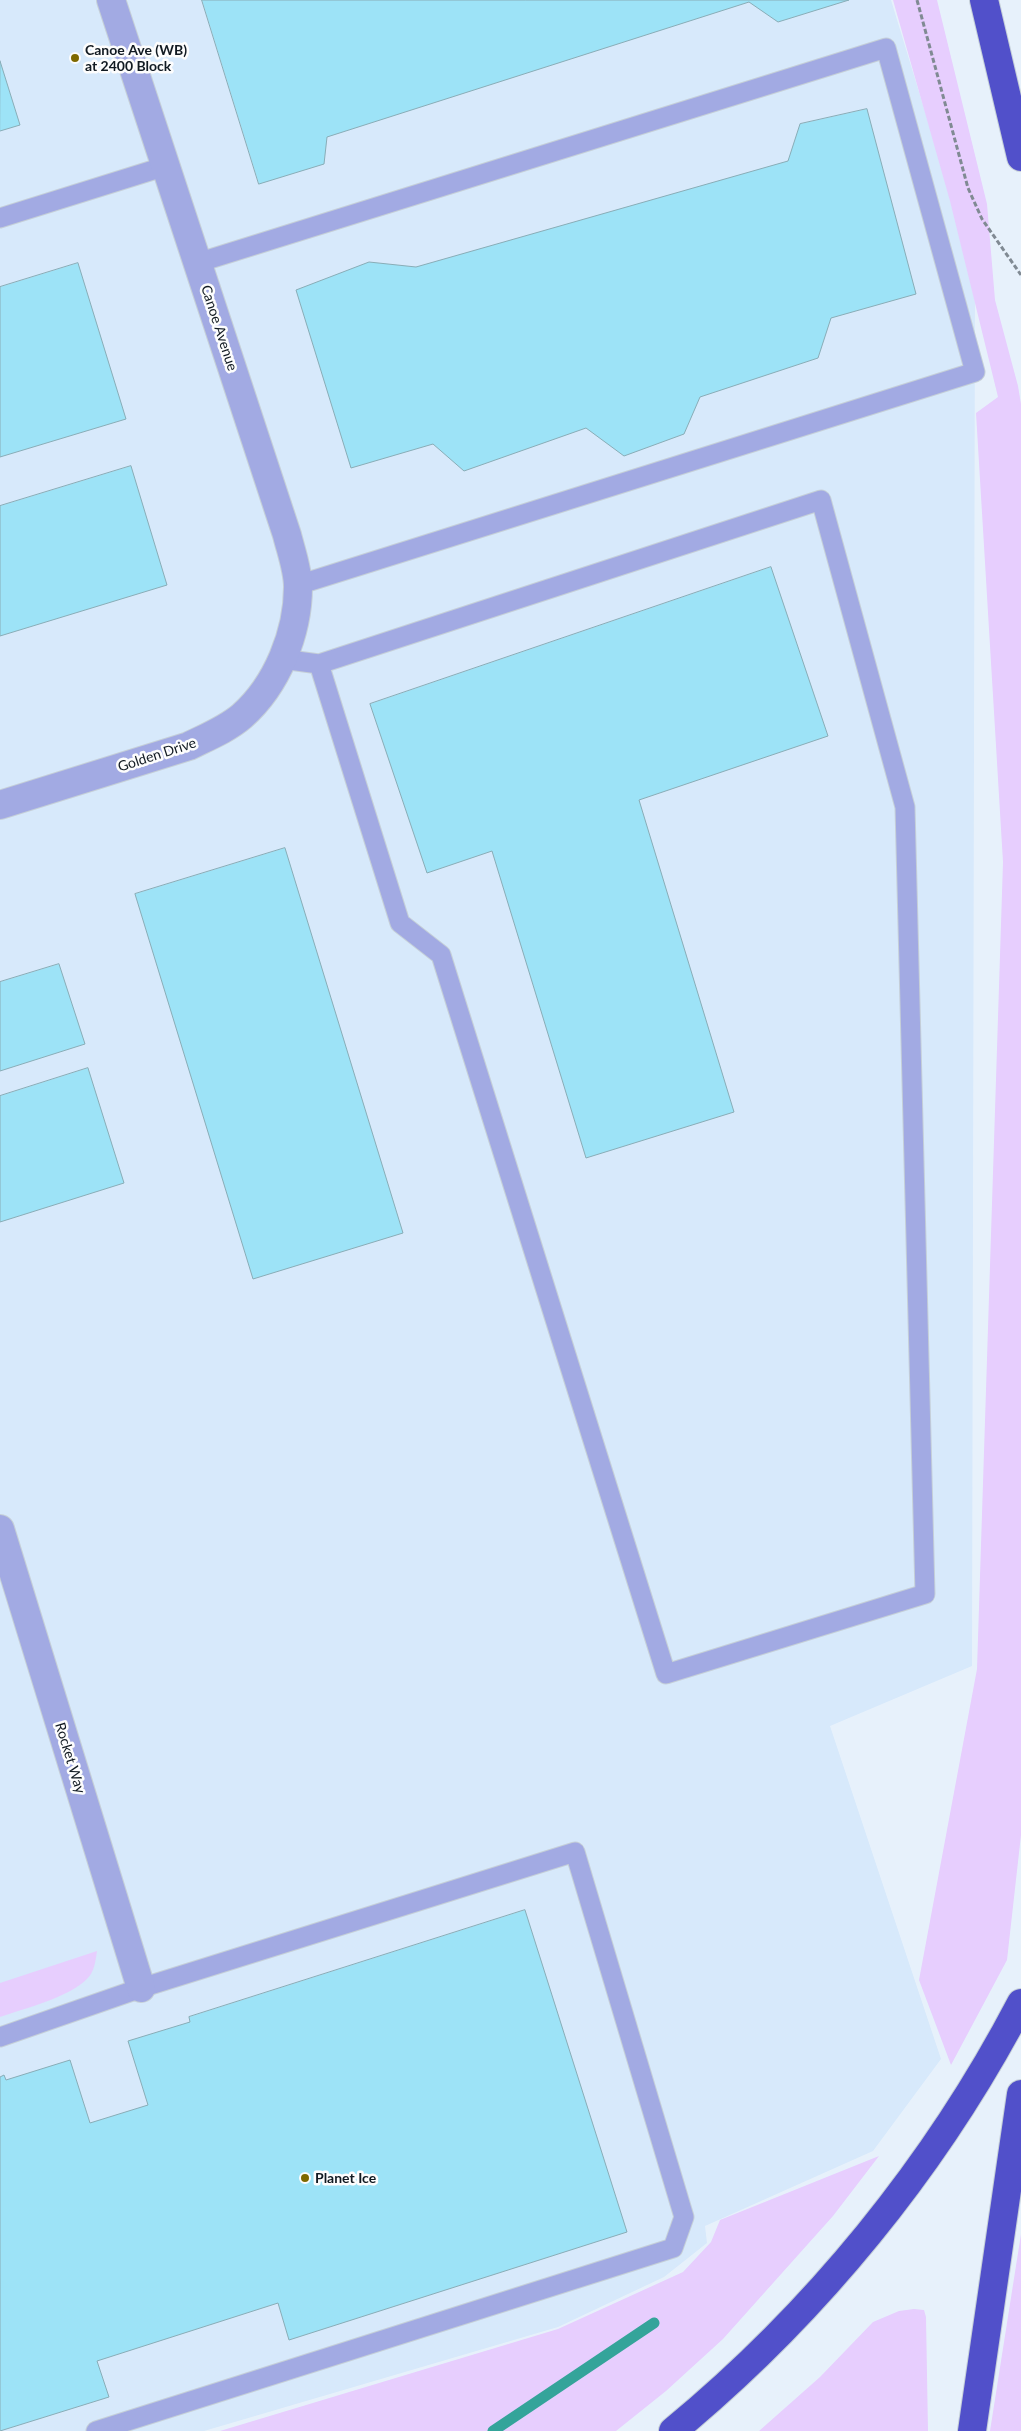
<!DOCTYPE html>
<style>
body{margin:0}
canvas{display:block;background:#e7f1fb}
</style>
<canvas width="1021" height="2431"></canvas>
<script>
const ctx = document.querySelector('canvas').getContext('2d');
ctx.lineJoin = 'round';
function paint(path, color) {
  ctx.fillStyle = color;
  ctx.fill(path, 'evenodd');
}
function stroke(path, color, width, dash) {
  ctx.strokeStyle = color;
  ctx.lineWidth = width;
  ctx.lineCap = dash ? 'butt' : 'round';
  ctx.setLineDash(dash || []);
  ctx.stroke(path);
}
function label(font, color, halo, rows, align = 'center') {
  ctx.font = font + ' Lato,sans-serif';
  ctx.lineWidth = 5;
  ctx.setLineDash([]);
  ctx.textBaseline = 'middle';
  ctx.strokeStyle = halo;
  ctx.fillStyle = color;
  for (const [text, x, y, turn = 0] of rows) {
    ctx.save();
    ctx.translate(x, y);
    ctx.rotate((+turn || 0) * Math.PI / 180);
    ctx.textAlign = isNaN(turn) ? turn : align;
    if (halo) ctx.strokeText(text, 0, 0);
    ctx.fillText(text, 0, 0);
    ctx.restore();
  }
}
const built = new Path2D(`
 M0,0H891L975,276L972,1666L830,1726L941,2059L873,2151L705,2226L707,2243L664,2277L558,2327L204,2431H0Z`);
const green = new Path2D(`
 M893,0H937L987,204L995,300L1018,386L1021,404V1835L1007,1960L951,2065L919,1980L977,1669L1003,862L976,413L998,397L950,201Z
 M97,1951C96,1958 95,1967 91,1974C78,1995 23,2009 0,2017V1983Z
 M879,2156L833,2216L723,2339L666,2391L616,2431H220L558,2329L683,2272L711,2242L720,2220Z
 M1021,2234V2431H990Z
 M914,2309L924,2310L926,2317L928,2431H759L820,2377L873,2322L899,2311Z`);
const stream = new Path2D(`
 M493,2431L654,2323`);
const building = new Path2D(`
 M202,0H849L778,22L749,2L327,137L324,164L259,184Z
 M0,61L20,125L0,131Z
 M867,109L916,294L831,318L818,358L700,397L684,434L624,456L586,428L464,471L433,444L351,468L296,290L369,262L416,267L788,161L800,124Z
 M78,263L126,419L0,457V287Z
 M131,466L167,585L0,636V506Z
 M771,567L828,736L639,800L734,1112L586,1158L492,851L427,873L370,704Z
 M285,848L403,1233L253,1279L135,894Z
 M59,964L85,1044L0,1071V982Z
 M88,1068L124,1183L0,1222V1096Z
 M525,1910L627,2232L289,2340L278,2303L97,2361L109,2397L0,2431V2077L4,2075L6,2080L70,2060L90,2123L148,2105L128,2041L190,2022L189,2017Z`);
const path = new Path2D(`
 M917,0L968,188L982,219L1021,275`);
const lane = new Path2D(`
 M0,218L166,166
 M197,263L886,48L975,372L298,585
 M282,659L319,664L821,500L905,807L925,1594L666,1674L441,955L400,923L319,664
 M0,2037L141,1988L575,1852L684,2217L673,2248L96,2431`);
const street = new Path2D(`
 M0,805L189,746C207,737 227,729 242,716C277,685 298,633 298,587C298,570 291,551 287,535L111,0
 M0,1529L141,1988`);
const highway = new Path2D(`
 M984,0L1021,157
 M673,2431C815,2314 936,2166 1021,2003
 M972,2431L1021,2094`);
const markers = [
 [75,58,5,"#7e6900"],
 [305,2178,5,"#7e6900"]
];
const poiNames = [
 ["Canoe Ave (WB)",85,50],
 ["at 2400 Block",85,66],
 ["Planet Ice",315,2178]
];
const streetNames = [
 ["Canoe Avenue",219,328,72],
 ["Golden Drive",157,755,-18],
 ["Rocket Way",70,1758,73]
];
paint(built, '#d7e9fb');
paint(green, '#e7cefe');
stroke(stream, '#34a49a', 11);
paint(building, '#9de3f7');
stroke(building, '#89adb7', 1);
stroke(lane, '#c5cfd8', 21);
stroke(street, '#c5cfd8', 30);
stroke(highway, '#c5cfd8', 30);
stroke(path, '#808a93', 3, [5, 2.5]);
stroke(lane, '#a2aae3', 19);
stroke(street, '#a2aae3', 28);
stroke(highway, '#5150ca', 28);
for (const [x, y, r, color] of markers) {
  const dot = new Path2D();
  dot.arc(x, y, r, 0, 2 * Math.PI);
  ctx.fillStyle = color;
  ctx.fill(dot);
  stroke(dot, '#fdfdfd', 2);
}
label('bold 14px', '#111a22', '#fdfdfd', poiNames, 'left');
label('14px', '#111a22', '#fdfdfd', streetNames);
</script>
